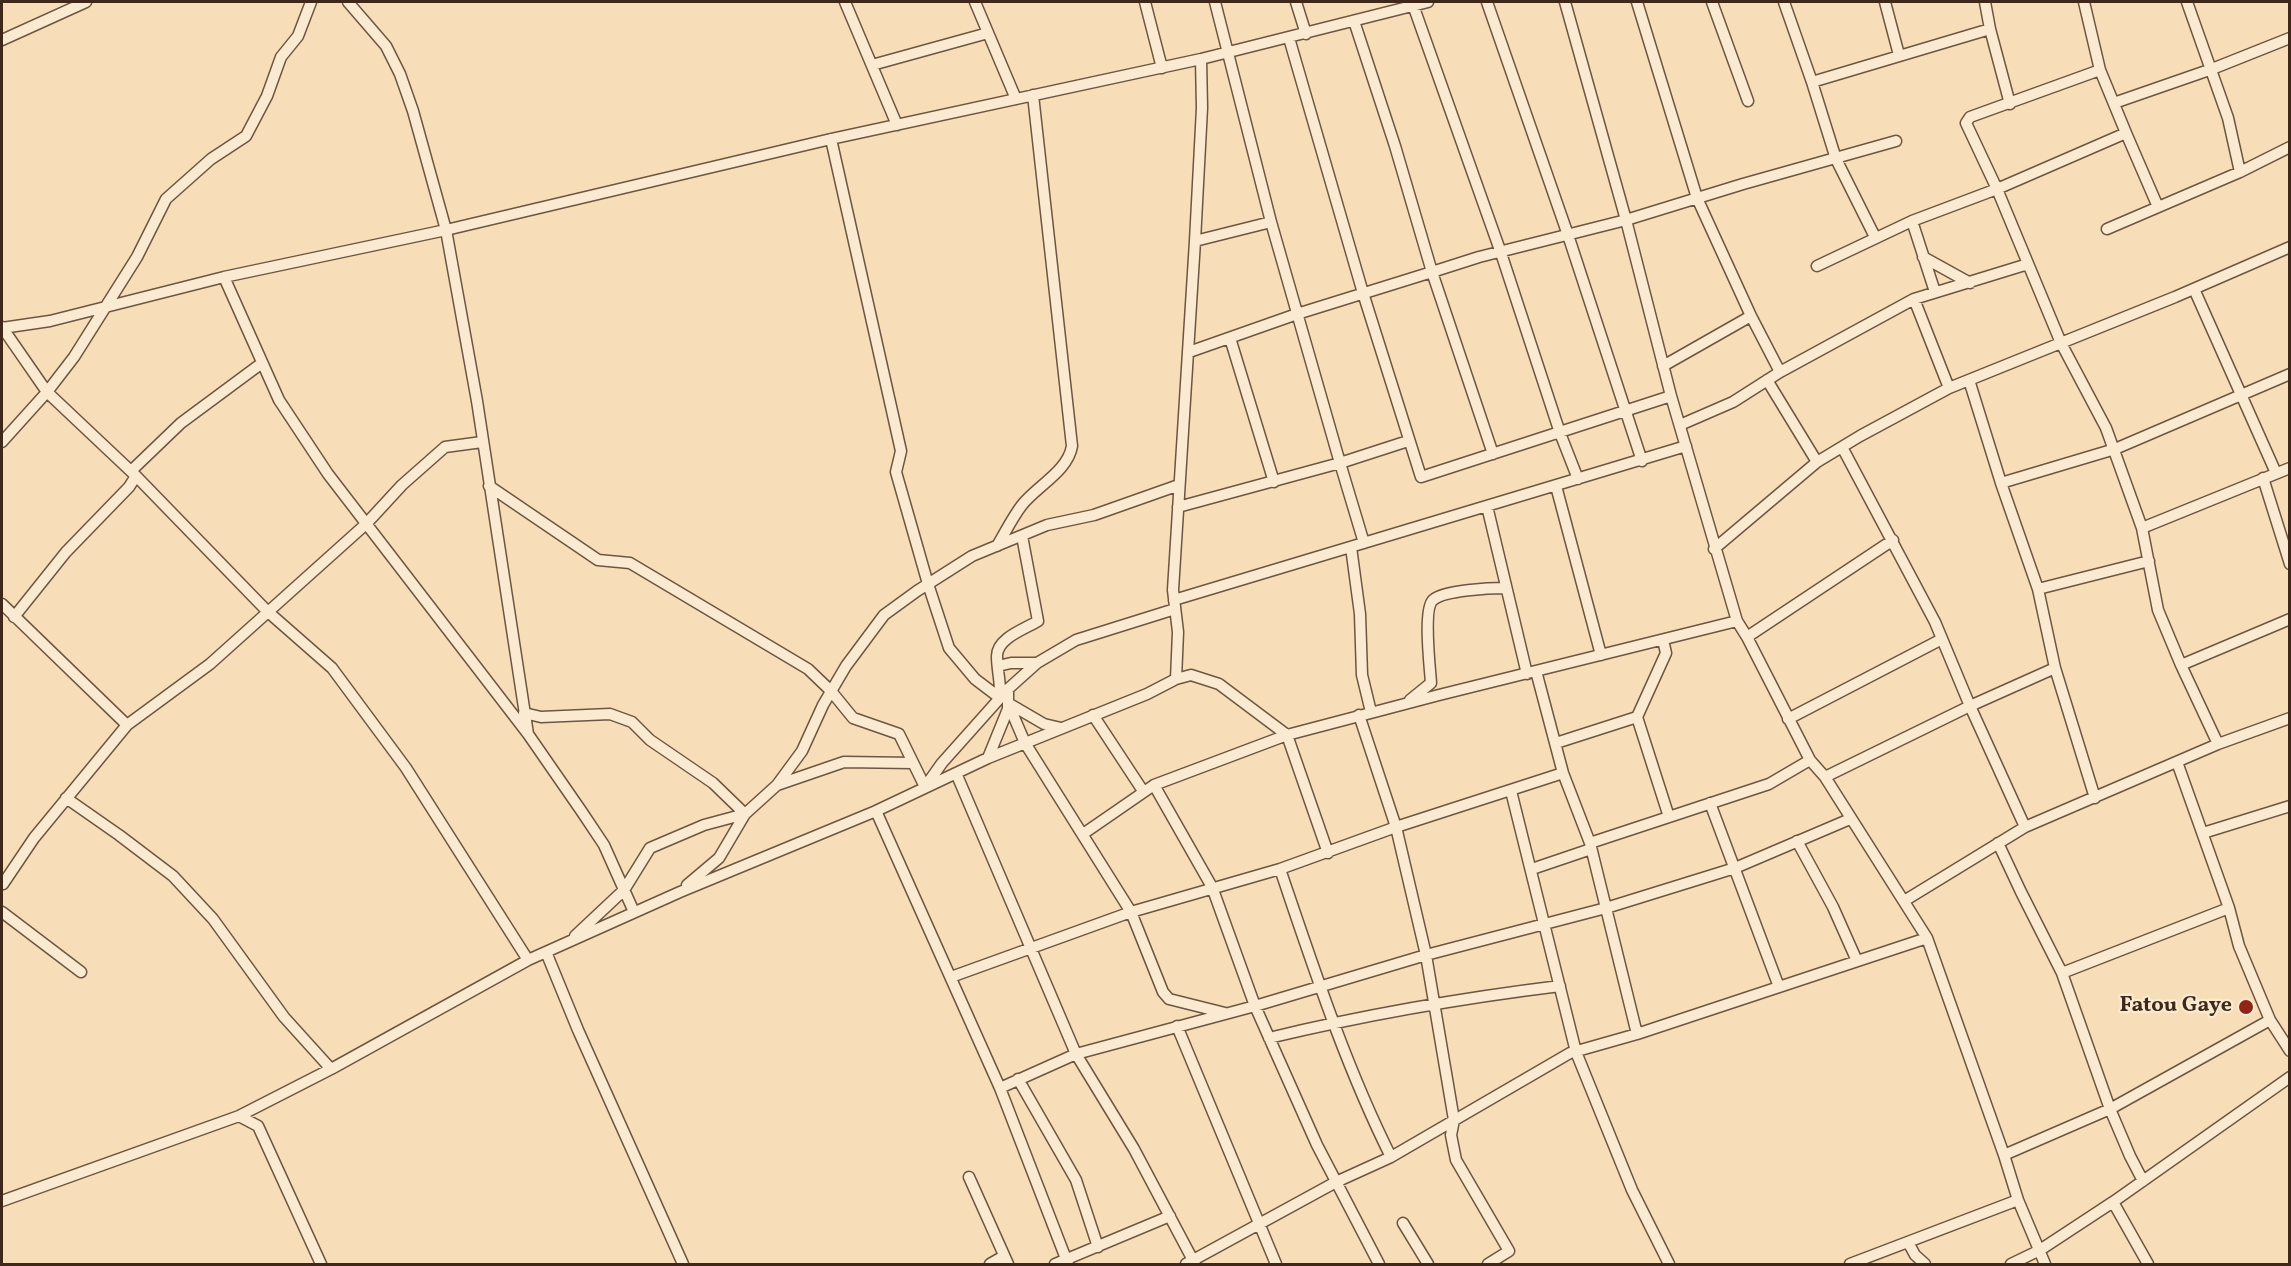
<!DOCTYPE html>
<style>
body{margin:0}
#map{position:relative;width:2291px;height:1266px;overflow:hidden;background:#f7deb8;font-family:Vollkorn,serif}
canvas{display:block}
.frame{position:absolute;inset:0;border:3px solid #3f2819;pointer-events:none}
</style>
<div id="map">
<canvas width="2291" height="1266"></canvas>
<div class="frame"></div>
</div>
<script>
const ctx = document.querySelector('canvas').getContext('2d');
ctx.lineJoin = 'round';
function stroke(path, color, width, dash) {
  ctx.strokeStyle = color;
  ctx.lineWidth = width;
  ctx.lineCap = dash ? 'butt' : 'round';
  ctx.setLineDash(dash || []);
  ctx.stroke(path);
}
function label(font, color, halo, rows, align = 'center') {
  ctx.font = font + ' Vollkorn,serif';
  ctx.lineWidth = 4.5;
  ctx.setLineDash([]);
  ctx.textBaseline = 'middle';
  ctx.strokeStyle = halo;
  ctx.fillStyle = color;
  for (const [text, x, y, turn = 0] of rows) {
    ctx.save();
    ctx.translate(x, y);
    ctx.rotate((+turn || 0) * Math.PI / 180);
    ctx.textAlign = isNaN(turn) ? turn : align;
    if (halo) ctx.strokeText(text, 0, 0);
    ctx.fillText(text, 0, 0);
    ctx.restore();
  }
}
const minor = new Path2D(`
 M348,2L386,46L400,74L413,111L446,230L477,401L528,734
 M845,2L897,125
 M975,2L1016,99
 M1145,2L1162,68
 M1215,2L1271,222L1340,463L1408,441
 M1296,2L1306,34
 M1412,2L1501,253L1560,433L1578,479
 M1487,2L1568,235L1642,461
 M1565,2L1626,220L1671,396L1737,621L1747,637L1810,760L1825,777L1927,938L2004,1155L2018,1200L2045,1264
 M1637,2L1697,198L1751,316L1780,372
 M1712,2L1748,101
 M1784,2L1812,82L1836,159L1875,237
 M1885,2L1899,55
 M2084,2L2100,70L2126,133
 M2187,2L2228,118L2240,172
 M1990,29L2010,104
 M1289,38L1363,293L1421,477L1671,396
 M2,40L86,2
 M872,65L988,33
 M2100,70L1970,117L1966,123L1997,189L2061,343L2106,428L2142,528L2158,610L2181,665L2218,744
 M1812,82L1990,29L1985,2
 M2114,103L2212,69L2290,38
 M831,139L901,451L896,472L928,584L949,648L975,679L1000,698
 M1912,221L1935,292
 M2107,229L2240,172L2290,147
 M1195,241L1271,222
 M1923,257L1970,283
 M1817,266L1912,221L1997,189L2126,133L2158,207
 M224,277L279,400L328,474L528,734L582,812L604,845L634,912
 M2194,289L2276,473
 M1914,299L1949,388
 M2,327L47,392L136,476L267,611L332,668L406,768L528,960
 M2,328L50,321L224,277L446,230L831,139L1201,59L1428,2
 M1230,338L1274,482
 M1189,352L1297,314L1432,272L1395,146L1354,21
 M1663,366L1751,316
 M1767,380L1817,462
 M1969,380L2001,483L2038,589L2055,668L2095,798
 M1680,425L1733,402L1780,372L1914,299L2028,264
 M2,442L47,392L74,357L137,257L166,199L211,159L246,136L267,96L281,57L298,36L311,2
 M1842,447L1935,622L1970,706L2025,827
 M1493,454L1432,272L1479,257L1626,220L1743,184L1896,141
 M131,471L181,423L262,363
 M2263,478L2290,564
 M2001,483L2115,449L2290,374
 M489,486L598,560L630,563L808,669L831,691L853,718L899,734L925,787L942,763L1008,689
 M1556,486L1601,655
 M1487,506L1527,674
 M1178,507L1340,463L1364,543
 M2142,528L2290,468
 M997,546C1005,533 1012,518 1022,505C1037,486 1068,471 1072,446L1033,95
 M1351,547L1360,614L1362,675L1371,712
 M1714,549L1817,462L1860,436L1949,388L2175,297L2290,247
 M2038,589L2149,561
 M1174,600L1686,446
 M2,604L127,725
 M14,617L66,552L129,487L136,476
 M1747,637L1893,540
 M1663,640L1666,653L1637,717L1669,817
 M2181,665L2290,619
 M998,666L1011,663H1037
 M1536,671L1563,773L1590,843L1637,1034
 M1176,679L1178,632L1173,590L1195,241L1202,108L1201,59
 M1000,698C1001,683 997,670 997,656C997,638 1025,629 1038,621L1022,536
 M1410,700L1431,683C1430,668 1423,609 1433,600C1444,590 1491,588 1506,588
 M1008,703L1025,743L1131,912L1163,992L1169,999L1225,1013
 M1008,703L1044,724L1061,728
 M524,713L541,717L610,714L632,722L650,740L713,783L745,814
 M1093,715L1143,791
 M1359,715L1396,827L1426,955L1454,1120L1451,1135L1456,1160L1509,1251L1488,1264
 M1788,719L1942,639
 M1556,743L1637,717
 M988,758L1008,709V689L1037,663L1076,640L1175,609
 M2177,762L2229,908L2239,946L2270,1020L2290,1051
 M956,773L1076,1054L1134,1149L1195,1264
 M1825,777L1970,706L2055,668
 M777,785L844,762L913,763
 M1154,785L1212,887L1255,1006L1317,1145L1379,1264
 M1511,791L1576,1052L1632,1190L1669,1264
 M66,798L119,835L173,876L213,919L284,1017L331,1069
 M1710,803L1779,987
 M876,811L1000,1088L1068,1264
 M2203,833L2290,806
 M1083,834L1154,785L1287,735L1439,695L1737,621
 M1797,841L1833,907L1857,961
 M1590,843L1769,784L1810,760
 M1998,843L2021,892L2062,973L2110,1109L2130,1156L2143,1181
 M1280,869C1313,966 1345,1065 1391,1157
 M1532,869L1591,849
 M3,884L34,838L127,725L210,664L366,524L402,485L445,447L482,442
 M687,885L719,858L745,814L777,785L802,751L823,705L846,666L884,615L917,591L972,556L1047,525L1094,515L1179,485
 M1904,901L2025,827L2218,744L2290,718
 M2,912L81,972
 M575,936L624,890L650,848L704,825L745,814
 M546,952L578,1030L683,1264
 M2062,973L2229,908
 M951,977L1131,912L1280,869L1396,827L1563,773
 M1177,1026L1276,1264
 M1269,1038C1364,1015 1462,998 1560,986
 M1018,1079L1076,1180L1098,1247
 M1000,1088L1076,1054L1255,1006L1426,955L1606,908L1735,868L1850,819
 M239,1116L258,1126L321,1264
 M2004,1155L2110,1109L2270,1020
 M969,1177L1008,1264
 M2,1201L239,1116L331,1069L528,960L680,892L876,811L988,758L1147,694L1176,679L1191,675L1219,684L1287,735L1328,853
 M2113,1202L2148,1264
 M1403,1223L1428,1264
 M1908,1242L1915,1255L1925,1264
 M990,1264L1004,1256
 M1055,1264L1170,1216
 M1186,1264L1336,1182L1391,1157L1570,1053L1637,1034L1927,938
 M1850,1264L2018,1200
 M2011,1264L2040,1250L2113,1202L2290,1077`);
const markers = [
 [2246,1007,8,"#8f2418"]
];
const poiNames = [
 ["Fatou Gaye",2232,1007]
];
stroke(minor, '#6d5641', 13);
stroke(minor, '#faead1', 10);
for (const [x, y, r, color] of markers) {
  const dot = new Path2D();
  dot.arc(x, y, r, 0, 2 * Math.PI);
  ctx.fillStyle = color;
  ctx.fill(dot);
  stroke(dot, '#faead1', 2);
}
label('bold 22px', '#3f2819', '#faead1', poiNames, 'right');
</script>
